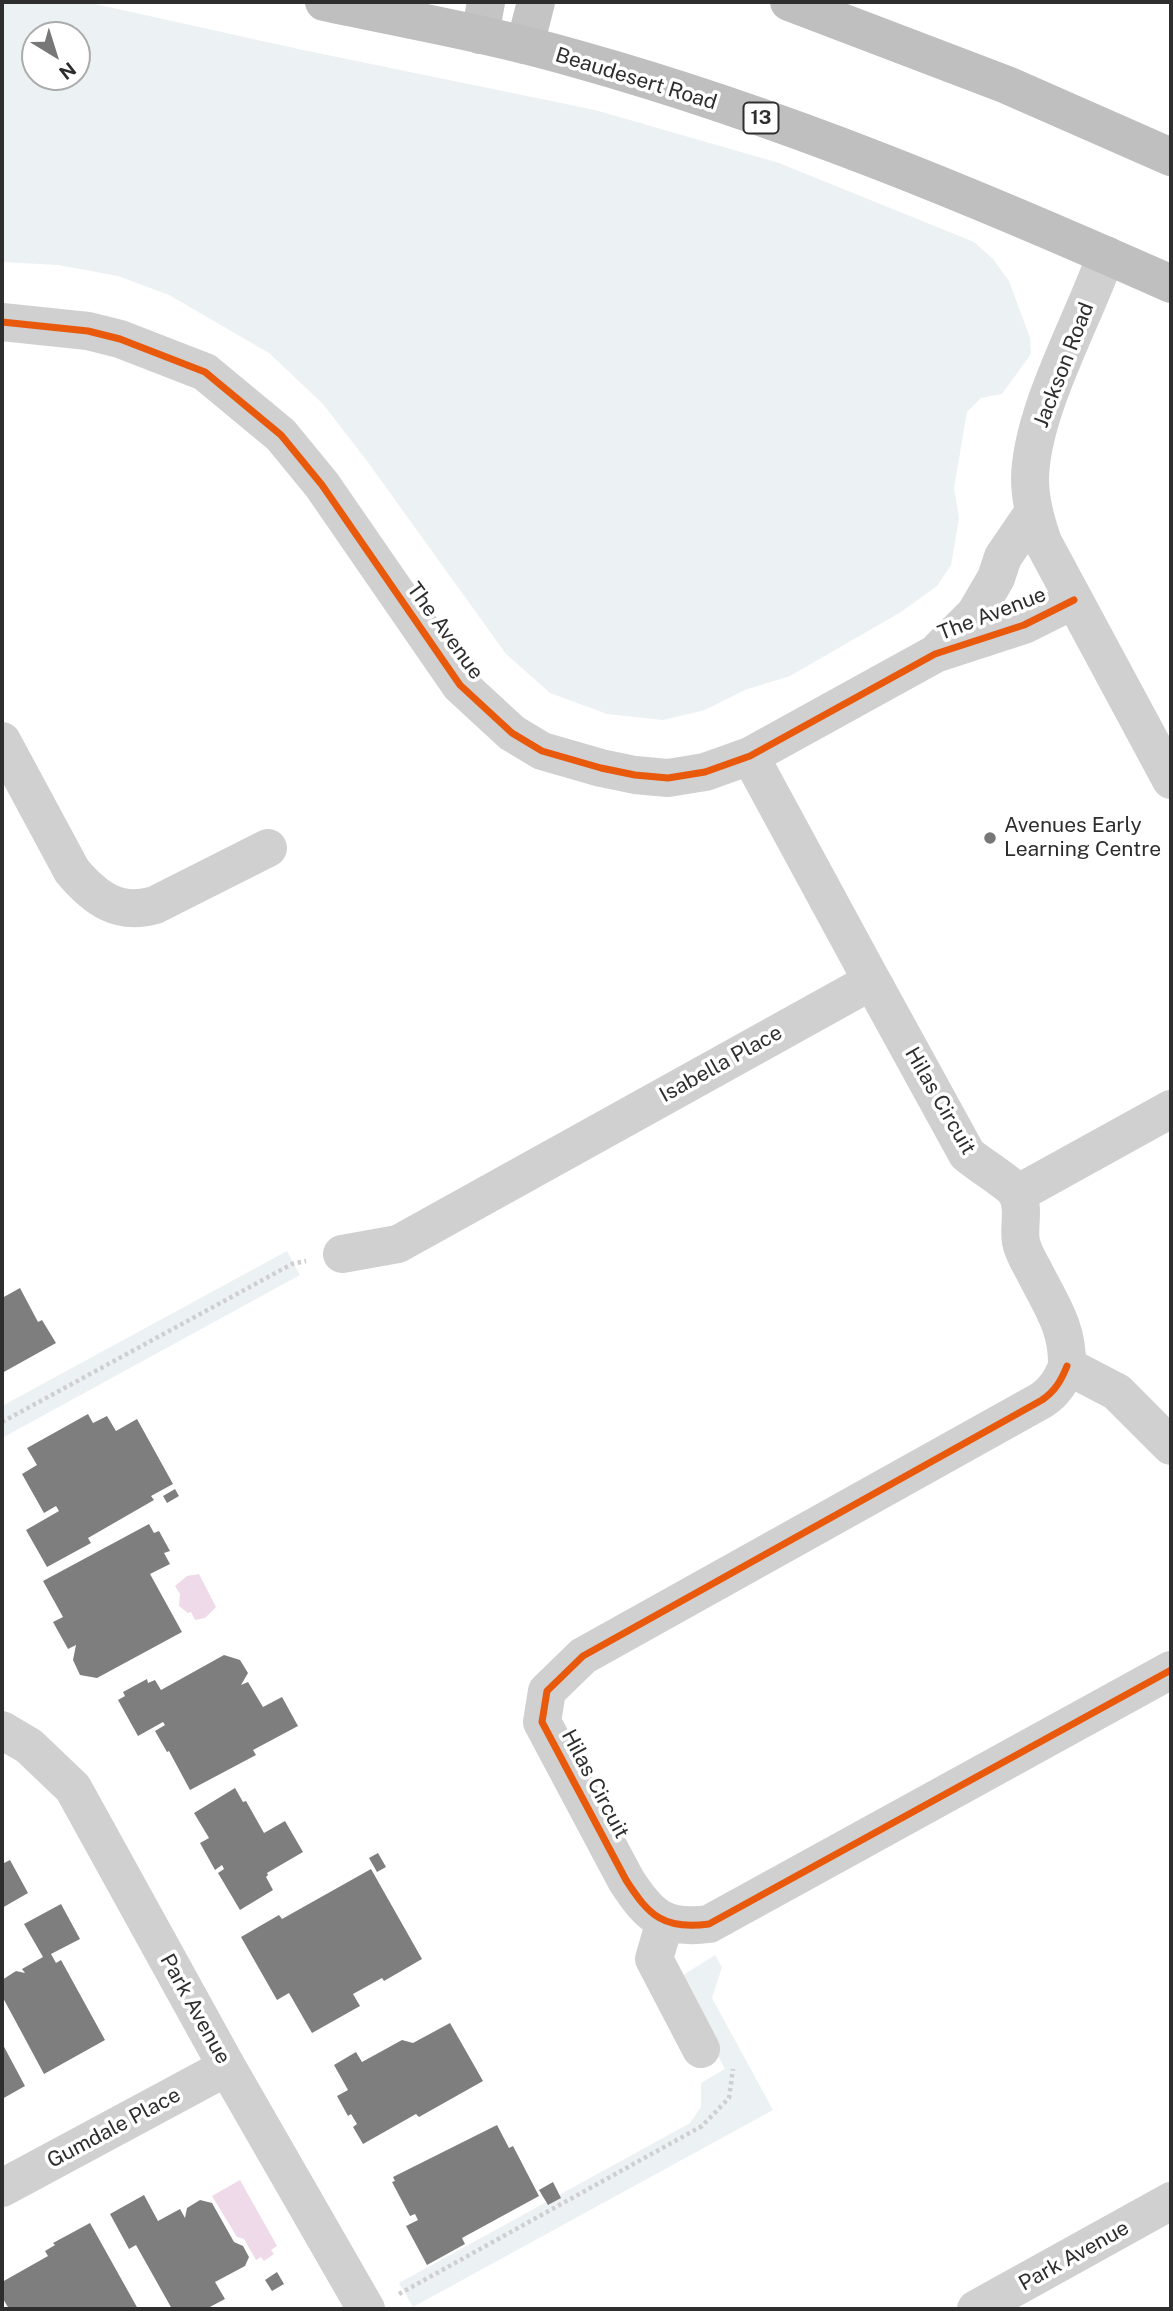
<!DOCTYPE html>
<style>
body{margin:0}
#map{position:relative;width:1173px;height:2311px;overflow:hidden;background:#fff;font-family:"Public Sans",sans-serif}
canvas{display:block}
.frame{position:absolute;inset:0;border:4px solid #2e2e2e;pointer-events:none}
.north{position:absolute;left:21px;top:21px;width:70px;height:70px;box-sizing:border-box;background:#fff;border:2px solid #ababab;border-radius:50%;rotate:142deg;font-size:19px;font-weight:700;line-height:28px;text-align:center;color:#2e2e2e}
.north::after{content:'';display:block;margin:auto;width:24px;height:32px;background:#777;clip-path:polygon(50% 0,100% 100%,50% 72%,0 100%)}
</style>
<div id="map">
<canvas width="1173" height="2311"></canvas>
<div class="frame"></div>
<div class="north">N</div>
</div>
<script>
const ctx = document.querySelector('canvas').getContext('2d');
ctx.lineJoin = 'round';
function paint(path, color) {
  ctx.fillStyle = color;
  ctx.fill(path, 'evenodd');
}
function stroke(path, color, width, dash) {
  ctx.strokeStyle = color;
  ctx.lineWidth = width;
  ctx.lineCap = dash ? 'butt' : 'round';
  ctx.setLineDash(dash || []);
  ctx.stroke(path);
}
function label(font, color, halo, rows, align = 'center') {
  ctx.font = font + ' "Public Sans",sans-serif';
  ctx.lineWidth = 7;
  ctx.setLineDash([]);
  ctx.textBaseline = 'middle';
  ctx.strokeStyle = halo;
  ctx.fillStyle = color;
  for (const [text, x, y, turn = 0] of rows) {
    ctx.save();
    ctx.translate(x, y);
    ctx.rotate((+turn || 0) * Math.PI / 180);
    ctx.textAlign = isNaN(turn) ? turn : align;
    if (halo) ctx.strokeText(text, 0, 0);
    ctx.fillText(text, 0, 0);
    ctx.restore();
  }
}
const green = new Path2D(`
 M2,2H86L303,50L595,110L779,163L974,242L993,259L1009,281L1030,338L1031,354L1002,394L981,398L967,412L954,488L959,518L951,565L937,586L901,612L790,676L745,690L705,710L663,720L607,714L550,693L506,654L367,461L323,404L269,353L169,295L118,276L58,265L2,262ZM35,35H77V77H35Z
 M287,1251L300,1275L2,1438V1406Z
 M715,1955L722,1967L712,1998L773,2110L413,2307L399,2283L690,2123L701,2107V2083L725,2069L677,1979Z`);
const water = new Path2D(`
 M199,1574L216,1607L205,1618L195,1620L191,1612L188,1613L179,1606L180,1594L175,1586L187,1576Z
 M240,2180L277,2246L271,2250L274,2254L264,2261L261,2257L256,2260L244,2239L237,2237L212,2196Z`);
const building = new Path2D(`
 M20,1288L38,1322L42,1320L56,1343L2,1373V1298Z
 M88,1414L93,1423L107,1416L116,1431L137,1419L173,1484L151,1496L154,1500L88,1538L91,1543L47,1567L26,1530L59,1511L56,1506L44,1513L22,1474L37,1465L27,1448Z
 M175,1489L179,1496L167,1503L163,1496Z
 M149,1524L154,1533L159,1531L170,1551L164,1553L170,1564L150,1574L182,1632L97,1678L80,1675L73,1660L76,1645L68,1649L53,1622L63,1617L43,1581Z
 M224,1655L240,1660L248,1673L241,1685L248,1682L263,1707L282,1697L298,1726L253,1750L256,1755L190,1790L169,1751L167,1752L155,1731L165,1725L163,1722L138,1736L118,1700L125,1696L123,1692L147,1679L148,1683L155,1680L161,1690Z
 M235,1788L243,1802L246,1801L264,1833L285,1821L303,1852L267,1873L268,1875L266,1877L273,1890L240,1910L218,1873L224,1869L222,1865L215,1870L200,1843L209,1838L194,1813Z
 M378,1853L386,1867L377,1872L369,1858Z
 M2,1859L4,1863L10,1860L28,1893L2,1908Z
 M371,1869L422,1959L384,1981L382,1978L353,1994L360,2006L312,2033L289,1993L277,2000L241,1937L279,1915L282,1919Z
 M61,1904L80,1939L51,1954L56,1963L61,1960L105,2040L44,2074L2,1996V1980L16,1971L25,1973L22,1969L43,1957L24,1924Z
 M450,2023L483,2081L419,2117L416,2114L363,2144L353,2127L357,2124L351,2114L348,2116L337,2096L348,2090L334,2065L356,2052L362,2062L402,2040L413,2043Z
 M2,2043L25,2086L2,2099Z
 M497,2125L509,2148L513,2146L539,2196L462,2238L465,2244L427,2265L406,2226L418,2220L415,2214L410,2216L392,2182L395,2181L393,2177Z
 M553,2182L561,2198L548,2205L539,2190Z
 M144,2195L158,2221L180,2209L185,2218L187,2208L200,2200L212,2203L234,2242L243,2246L249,2257L245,2266L215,2282L225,2299L206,2309H172L136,2245L129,2249L110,2214Z
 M90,2223L138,2309H9L2,2297V2282L48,2256L45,2251L55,2245L53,2243Z
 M277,2272L284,2284L272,2291L265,2280Z`);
const path = new Path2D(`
 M2,1422L292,1264L306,1261
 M399,2294L702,2126L729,2098L733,2069`);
const minor = new Path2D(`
 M1106,255C1083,321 1031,411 1030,479C1030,501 1036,522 1043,542L1171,780
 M2,322L88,331L120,339L205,372L281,435L322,485L460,685L512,733L542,751L601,768L635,775L668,778L705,772L750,756L935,654L1024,625L1074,600
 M939,650L975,614L996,578L1003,557L1033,513
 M2,741L72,871C95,898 118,916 155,905L268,848
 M872,981L967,1154C978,1164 1012,1184 1017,1194C1025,1209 1018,1226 1021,1242C1023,1252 1029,1262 1034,1271C1051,1305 1068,1327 1067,1366L1117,1392L1171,1446
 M1017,1194L1171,1109
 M342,1254L398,1244L872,981L750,756
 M1067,1366C1061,1381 1055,1391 1042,1400L583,1656L547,1691L542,1722L626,1880C649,1916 664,1930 709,1924L1171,1670
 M2,1730L29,1746L73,1788L227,2067L366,2309
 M665,1921L654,1959L701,2049
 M2,2188L227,2067
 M976,2309L1171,2201`);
const major = new Path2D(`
 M480,35L486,2
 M525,45L536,2`);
const highway = new Path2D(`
 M324,2C408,20 494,35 577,59C781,116 978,198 1171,284
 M789,2L1007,85L1171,157`);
const cycleway = new Path2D(`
 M2,322L88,331L120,339L205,372L281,435L322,485L460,685L512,733L542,751L601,768L635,775L668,778L705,772L750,756L935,654L1024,625L1074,600
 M1067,1366C1061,1381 1055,1391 1042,1400L583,1656L547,1691L542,1722L626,1880C649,1916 664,1930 709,1924L1171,1670`);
const markers = [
 [990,838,7,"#777"]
];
const shields = [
 [761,118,35]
];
const shieldNames = [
 ["13",761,118]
];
const streetNames = [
 ["Beaudesert Road",636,79,17],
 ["Jackson Road",1064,365,-69],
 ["The Avenue",992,614,-21],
 ["The Avenue",445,631,54],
 ["Isabella Place",721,1064,-29],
 ["Hilas Circuit",940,1101,60],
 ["Hilas Circuit",595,1784,62],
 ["Park Avenue",195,2009,61],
 ["Gumdale Place",114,2128,-28],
 ["Park Avenue",1074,2256,-29]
];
const poiNames = [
 ["Avenues Early",1004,826],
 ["Learning Centre",1004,850]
];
paint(green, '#ecf1f3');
paint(water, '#efdae9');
paint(building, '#7e7e7e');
stroke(path, '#cfcfcf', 4.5, [3.5, 3.5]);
stroke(minor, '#d0d0d0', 38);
stroke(major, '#c4c4c4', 38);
stroke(highway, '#bfbfbf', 38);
stroke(cycleway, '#e8590c', 7);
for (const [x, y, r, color] of markers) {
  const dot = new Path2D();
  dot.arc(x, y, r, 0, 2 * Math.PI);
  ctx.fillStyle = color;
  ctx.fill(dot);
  stroke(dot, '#fff', 2.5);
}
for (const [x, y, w] of shields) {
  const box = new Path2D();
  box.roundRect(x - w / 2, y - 15.5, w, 31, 5);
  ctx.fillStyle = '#fff';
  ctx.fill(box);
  stroke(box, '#2e2e2e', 2);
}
label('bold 19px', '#2e2e2e', null, shieldNames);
label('21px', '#2e2e2e', '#fff', streetNames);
label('21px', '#2e2e2e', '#fff', poiNames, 'left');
</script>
